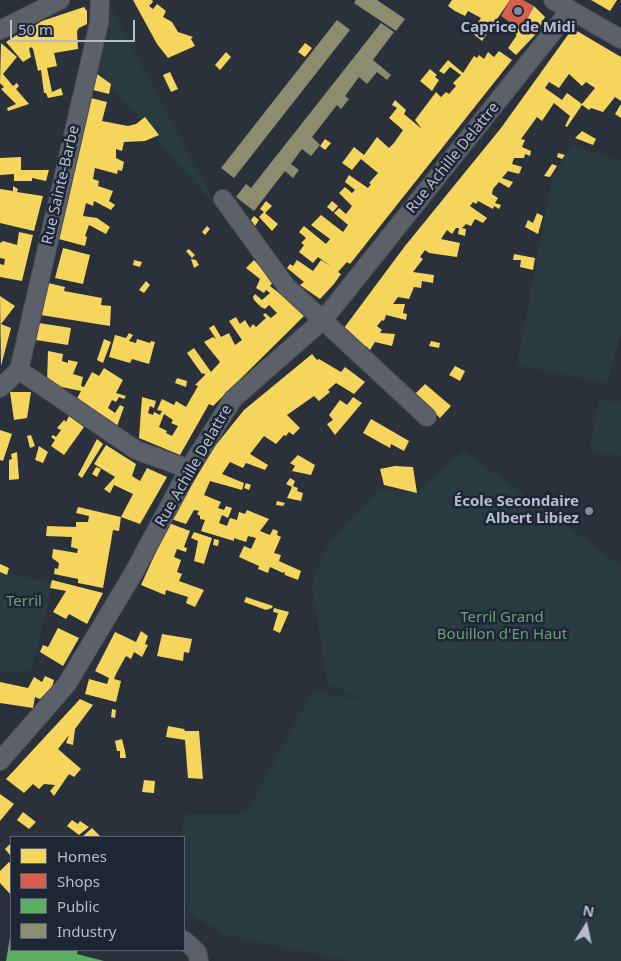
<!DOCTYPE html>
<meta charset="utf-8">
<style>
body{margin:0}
#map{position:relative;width:621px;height:961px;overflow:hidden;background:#2b313b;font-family:"Noto Sans",sans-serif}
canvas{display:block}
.legend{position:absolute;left:10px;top:836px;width:175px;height:115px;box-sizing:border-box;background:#1e2636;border:1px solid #5b6272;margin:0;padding:6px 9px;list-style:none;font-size:15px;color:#b6bccb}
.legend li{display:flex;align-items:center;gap:10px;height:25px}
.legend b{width:25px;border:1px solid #5b6272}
.north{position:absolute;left:561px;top:901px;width:50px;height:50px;-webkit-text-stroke:4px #1e2636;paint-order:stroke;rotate:10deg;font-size:14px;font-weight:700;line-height:20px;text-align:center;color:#b6bccb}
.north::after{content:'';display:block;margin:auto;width:18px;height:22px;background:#b6bccb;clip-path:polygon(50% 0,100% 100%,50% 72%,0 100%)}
.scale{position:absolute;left:10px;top:20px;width:125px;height:22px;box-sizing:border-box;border:2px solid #b6bccb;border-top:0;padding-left:6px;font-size:15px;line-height:18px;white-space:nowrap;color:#b6bccb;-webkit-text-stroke:4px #1e2636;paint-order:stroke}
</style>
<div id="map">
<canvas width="621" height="961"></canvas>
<ul class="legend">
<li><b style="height:14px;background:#f6d55c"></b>Homes</li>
<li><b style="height:14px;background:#d6604d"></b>Shops</li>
<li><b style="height:14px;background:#5aae61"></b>Public</li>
<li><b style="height:14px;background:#8c8c6e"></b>Industry</li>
</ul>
<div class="north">N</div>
<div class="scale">50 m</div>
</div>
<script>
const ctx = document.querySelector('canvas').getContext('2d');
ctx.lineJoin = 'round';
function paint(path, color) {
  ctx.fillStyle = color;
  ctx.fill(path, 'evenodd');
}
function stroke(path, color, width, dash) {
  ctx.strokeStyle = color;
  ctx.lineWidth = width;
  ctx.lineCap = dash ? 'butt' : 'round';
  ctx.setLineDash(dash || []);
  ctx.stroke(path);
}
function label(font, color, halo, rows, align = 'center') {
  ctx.font = font + ' "Noto Sans",sans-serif';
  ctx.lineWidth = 5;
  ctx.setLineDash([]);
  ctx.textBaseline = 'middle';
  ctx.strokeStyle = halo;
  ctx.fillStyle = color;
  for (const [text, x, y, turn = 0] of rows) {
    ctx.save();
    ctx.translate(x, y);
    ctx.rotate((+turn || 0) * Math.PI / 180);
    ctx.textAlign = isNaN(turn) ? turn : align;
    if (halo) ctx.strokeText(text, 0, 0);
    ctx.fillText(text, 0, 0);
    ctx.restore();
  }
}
const green = new Path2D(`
 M107,0L218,209L95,69Z
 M572,145L621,161V334L607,383L517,365L552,179Z
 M599,399L621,403V456L589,450Z
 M464,451L621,566V961H350L226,935L184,910V837H180L186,814H246L312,692L361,699L327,683L312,584L327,546L379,489L417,493Z
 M0,572L53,583L31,671H0Z`);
const homes = new Path2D(`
 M133,0H152L153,2L149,6L153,9L157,4L166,11L163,17L172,22L178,32L193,37L191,39L195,46L168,58L157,44Z
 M452,0H510L482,41L471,32L481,18L468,11L465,16L455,11L448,6Z
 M591,0H617L610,11Z
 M534,6L545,17L536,34L516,55L508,48L517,35L507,30L511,24L521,30Z
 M84,7L87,11V24L79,28L77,31L78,49L54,53L57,66L47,68L52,92L61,88L63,95L48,98L46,93H44L41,70L38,71L33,49L31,47L29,49L31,57L23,62L6,42L29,27L30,29L42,21Z
 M577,31L621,57V101L615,97L603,112L591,108L589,110L582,105L567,127L565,126L570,116L554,103L542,121L537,117L521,139L525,140L522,147L531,151L530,156L525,154L524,158H514L512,164L522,167L519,174L508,171L502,178L513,182L509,188L499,182L493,189L492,194L498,198L495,203L501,205L499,209L494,206L493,209L478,201L476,204L473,202L470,206L487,218L483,223L475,219L471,226L466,224L462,228L466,229L465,236L458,234L459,228H456L452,234L447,230L441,239L460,243L457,257L429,253L425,250L420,257L423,259L413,272L434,275L433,283L422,281L421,288L414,287L409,299L398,297L393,304H405L403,313L407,314L406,320L386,315L384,321L382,320L377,326L382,330L380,333L395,334L392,346L375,342L370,350L366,346L364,349L341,332L405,246L501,128L570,32ZM569,74L582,86L586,82L595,88L582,104L567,93L562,100L545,88L549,82L559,88Z
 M1,43L17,57L3,74L13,86L17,83L19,86L16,89L29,104L8,111L7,108L16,104L1,89L4,87L0,83Z
 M305,43L312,48L305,57L298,52Z
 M499,51L512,60L350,264L347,262L338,272L341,274L334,284L320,299L300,285L304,282L287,268L290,264L293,266L297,260L313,271L321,260L332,267L318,257L313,263L299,252L304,245L301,243L306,238L299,232L304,226L326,244L330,239L311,225L321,215L343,232L348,225L334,213L339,208L346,214L352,206L339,193L345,187L352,193L355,190L345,182L349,175L368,188L371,184L369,183L378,173L361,159L352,170L342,163L354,147L364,155L377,137L389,148L394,143L403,130L389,118L397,108L392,105L395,100L406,110L404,114L422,129L415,120L436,92L441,97L446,92L449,94L456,86L453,83L461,75L450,67L444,74L439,71L448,60L463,73L474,56L477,58L479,55L484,59L488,52L494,57Z
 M226,52L231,57L220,70L215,65Z
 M430,69L437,75L435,77L439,80L432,91L420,81Z
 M170,72L178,89L171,92L163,75Z
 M97,74L111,84L109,94L93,90Z
 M91,98L107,102L102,121L128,126L136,124L145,117L159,135L145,141L124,142L122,151L116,149V158L124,162L122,171L118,170L117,174L95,168L93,179L99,181L98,186L113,191L109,201L115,205L111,210L94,201L93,206L86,203L83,216L97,218L110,227L106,234L89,225L85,236L87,237L85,246L55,238Z
 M621,104V118L615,114Z
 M582,131L596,139L593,145L575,138Z
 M325,139L331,143L325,150L320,146Z
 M558,153L565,155L562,159L557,157Z
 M21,157V170H49L46,181L32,178V181H14V174L0,175V158Z
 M552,164L557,166L550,177L544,176Z
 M13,186L18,189L17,192L43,196L34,231L0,223V189L13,191Z
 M266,201L272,206L265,213L278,224L272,231L259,217L264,212L260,209Z
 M332,201L338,206L333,212L327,207Z
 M537,213L543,216L538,234L525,227L528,220L533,223Z
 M254,216L259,220L255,226L251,220Z
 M207,226L210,229L205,235L202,232Z
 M19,232L33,235L22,281L0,277V264L4,265L5,259L0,258V243L3,241L17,245Z
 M63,248L90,255L83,284L55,278Z
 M189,249L195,255L192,258L186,251Z
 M514,254L535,258L533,270L520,267L521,260H513Z
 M191,259L196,260L199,265L194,268Z
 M134,260L142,262L140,267L133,265Z
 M254,260L274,281L270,286L306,314L213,406L209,404L180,455L139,438L142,397L156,401L154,408L150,406L148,413L153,415L154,412L160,415L162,411L157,410L162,399L174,405L176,401L186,407L198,386L195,385L205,375L204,373L202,374L187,353L194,348L211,372L220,362L204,342L213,337L216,339L209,328L214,325L221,337L229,333L235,345L242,340L229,321L236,317L240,324L245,320L250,328L253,324L256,327L266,318L263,315L265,313L271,318L277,313L269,305L265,309L261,307L254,300L253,297L255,294L262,300L270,293L266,290L264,293L256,288L260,279L246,268ZM164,414L173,420L171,423L178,426L172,436L166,433L167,431L159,427Z
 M146,281L150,285L144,293L139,290Z
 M48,283L65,287L64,291L102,298L101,305L111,306L110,326L41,315Z
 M0,296L15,306L1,324L11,328L1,366Z
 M39,323L71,328L68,345L36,340Z
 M129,333L133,335L129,341L136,343L137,339L150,343L151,341L155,342L149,364L132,359L130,363L109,357L115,335L126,338Z
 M104,339L111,342L103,363L97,360Z
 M431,341L440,343L439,348L429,346Z
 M48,351L63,354L62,361L68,363V360L78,362L73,374L83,377L81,386L84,387L92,372L99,376L104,368L123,380L116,393L126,396L124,399L119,397L116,402L112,400L108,408L115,413L120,405L124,407L116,429L109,424L111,421L103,416L100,420L74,404L81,391L47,384Z
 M312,354L317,360L319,359L341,372L345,367L365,382L354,394L336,383L328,390L330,392L319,401L314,396L287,415L300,428L293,435L289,432L286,436L284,435L276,444L264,436L250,454L268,465L265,470L246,463L243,468L230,462L222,474L244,483L242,490L210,481L204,495L221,502L218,508L224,510L226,506L232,508L228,518L222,515L219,523L227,526L230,518L237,520L239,512L245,514L247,510L269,519L260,531L270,535L273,529L278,531L277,535L281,537L274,553L281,555L279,561L301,571L298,580L285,575L284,571L283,573L270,567L268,573L258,569L259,566L239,557L244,546L251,549L256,538L248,536L246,542L234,538V541L201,531L205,520L200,519V516L197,514L199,511L194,510L186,524L171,519L215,446L244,410Z
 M455,366L465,371L460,381L449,375Z
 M177,378L187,381L186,387L175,383Z
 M425,384L451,406L440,418L415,394Z
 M10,392H31L27,418L14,420Z
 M353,397L362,403L335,435L327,424L333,420L329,415L340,400L347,405Z
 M69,416L84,427L64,455L51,446L55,440L51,437L53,435L56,437L61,430L57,428L64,420L66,422Z
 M371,419L409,441L404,451L391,444L390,448L363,433Z
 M0,430L12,434L3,461L0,460Z
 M31,435L35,446L30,448L27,436Z
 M97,439L103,444L82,478L78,475Z
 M106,445L136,464L132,476L140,481L147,468L167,477L140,524L121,517L133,494L114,485L110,493L104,489L115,477L94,464Z
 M39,446L48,452L43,463L35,460Z
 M17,452L19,479L9,480V460L12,459L11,454Z
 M298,455L315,465L311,475L292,471L295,466L290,463Z
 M395,466L413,467L417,493L384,485L380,469Z
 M96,467L101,469L97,477L92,474Z
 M290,478L295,481L293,486L298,488L297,491L303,493L301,501L287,498L292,487L286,484Z
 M246,483L251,485L249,490L244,488Z
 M277,501L285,503L283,506L276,505Z
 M78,507L121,517L119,531L113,530L103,588L78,583V579L54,574L55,568L58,569L59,563L52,558L53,549L77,553L78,549L71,547L72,537L46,536L47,526L76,527V522H88L89,516L76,513Z
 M169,523L190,531L184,547L187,548L186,552L177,549L174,557L181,560L177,572L182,574L179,581L204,590L195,607L186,603L188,597L166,590L165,595L141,585Z
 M194,532L212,538L204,564L194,561L198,541L191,538Z
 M214,539L219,540L218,546L213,545Z
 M0,564L9,568L7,575L0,572Z
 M52,580L103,593L87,624L69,614L66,619L53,612L66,591L50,588Z
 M246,597L273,606L272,608L266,610L244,602Z
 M274,608L289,612L280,633L273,630L278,613L273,612Z
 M58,628L79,638L63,666L40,652L43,645L48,647Z
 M141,631L148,636L145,644L148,645L142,657L134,652L131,659L126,656L117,672L114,679L121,681L116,702L85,694L89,679L107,684L109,678L95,671L115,632L136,642Z
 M162,634L192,639L189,653L184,652L183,661L157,656Z
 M45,676L54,680L52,687L40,699L35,697L33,708L0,703V682L28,688L34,677L42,682Z
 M80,699L93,705L75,729H72H75L73,745L66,743L69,735L58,749L81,769L74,777L69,774L54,796L50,791L55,785L44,784L39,789L33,784L24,793L6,779Z
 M112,709L116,710L115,718L111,717Z
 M168,726L184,729L185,731H199L203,779L188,778L185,740L166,737Z
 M122,739L125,751L126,758H120V751H117L115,741Z
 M144,780L155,781L154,793L142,792Z
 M0,794L14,804L0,821Z
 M23,812L36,822L29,829L17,820Z
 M72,820L78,824L80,821L89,827L79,835L67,826Z
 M92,828L101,837H82Z
 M11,843V854L10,855L5,849Z
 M9,862L11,864V895L0,883V871Z`);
const shops = new Path2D(`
 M510,0H523L534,6L521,30L501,16Z`);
const public = new Path2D(`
 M10,938L11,950H78L77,954L104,961H6Z`);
const industry = new Path2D(`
 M356,0H377L405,19L396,31L354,3Z
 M337,20L350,30L234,178L221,168Z
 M381,23L394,32L373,60L391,75L387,80L377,72L367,84L359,77L345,96L349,99L341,109L337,105L312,137L320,145L311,156L302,149L291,164L299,170L293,178L285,171L254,211L236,197L246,184L251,188Z`);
const minor = new Path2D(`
 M553,0L621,39
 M0,30L60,0
 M223,199L286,286L427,417
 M19,370L99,23L100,0
 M0,388L19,370L136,450L189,469
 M0,761L67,684L133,574L189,469L233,399L324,319L560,23L569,9
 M184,940L197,952L199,961`);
const markers = [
 [518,11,5,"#858b99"],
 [589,511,5,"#858b99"]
];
const poiNames = [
 ["Caprice de Midi",518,28],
 ["École Secondaire",579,502,"right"],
 ["Albert Libiez",579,519,"right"]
];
const streetNames = [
 ["Rue Achille Delattre",453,158,-51],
 ["Rue Sainte-Barbe",61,185,-77],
 ["Rue Achille Delattre",194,466,-60]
];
const parkNames = [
 ["Terril",24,602],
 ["Terril Grand",502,618],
 ["Bouillon d'En Haut",502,635]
];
paint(green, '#283b41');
paint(homes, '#f6d55c');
paint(shops, '#d6604d');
paint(public, '#5aae61');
paint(industry, '#8c8c6e');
stroke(minor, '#494d55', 20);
stroke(minor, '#5c6068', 18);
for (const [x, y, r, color] of markers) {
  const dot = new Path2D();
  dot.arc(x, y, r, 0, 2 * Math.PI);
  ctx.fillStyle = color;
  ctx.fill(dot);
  stroke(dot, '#1e2636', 2);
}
label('bold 15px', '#b6bccb', '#1e2636', poiNames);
label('15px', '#b6bccb', '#1e2636', streetNames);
label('15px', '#6c9d7a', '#1e2636', parkNames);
</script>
